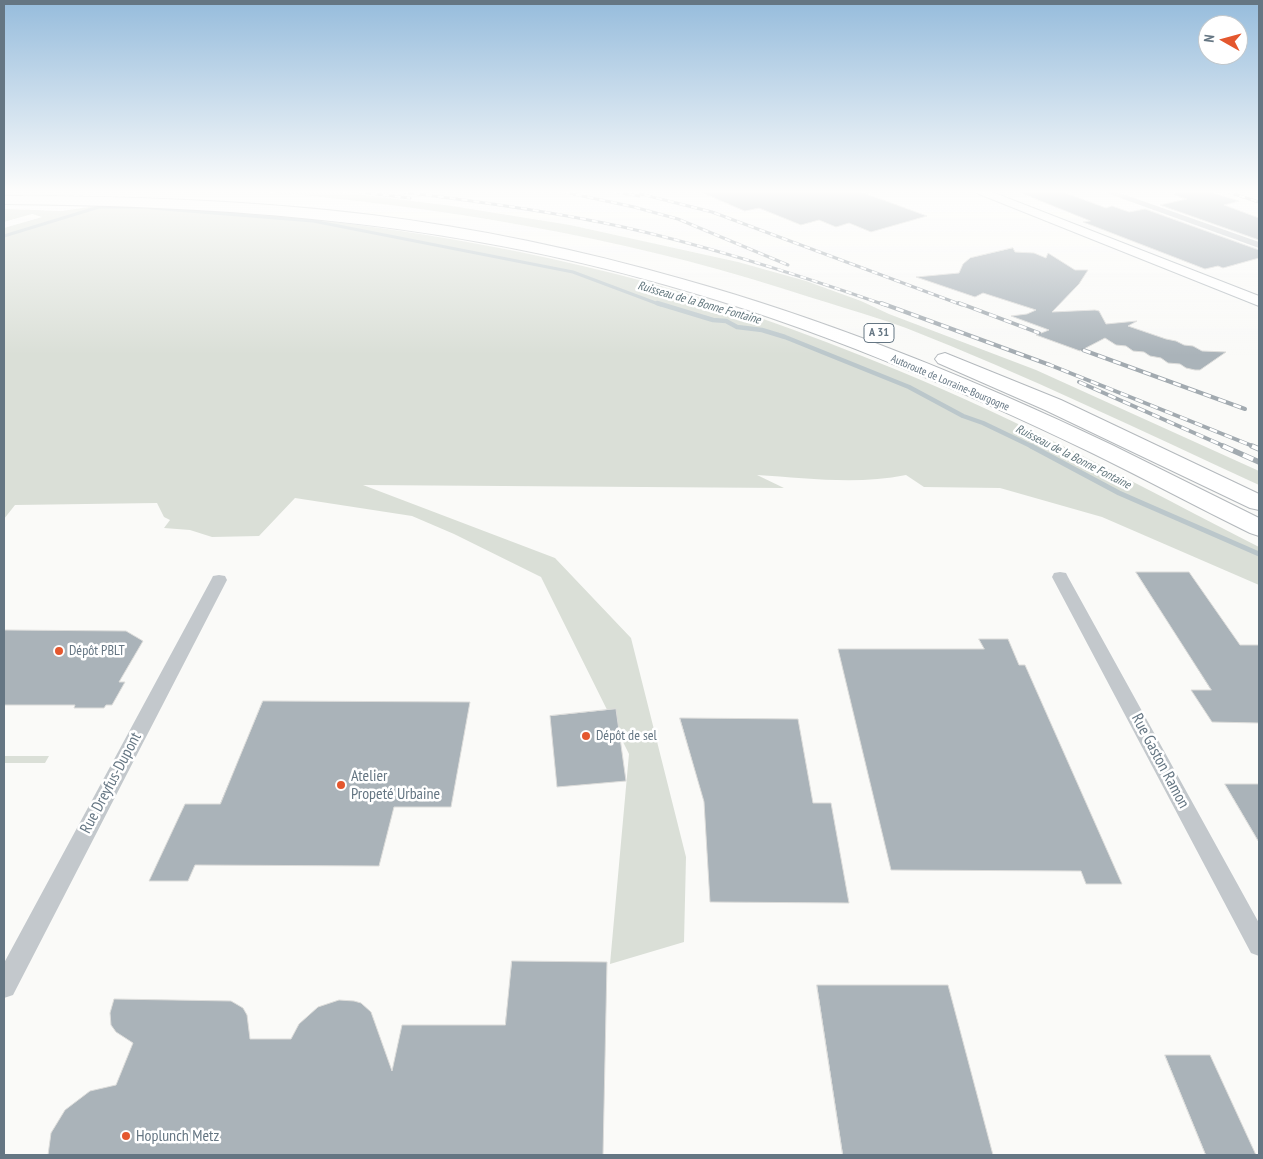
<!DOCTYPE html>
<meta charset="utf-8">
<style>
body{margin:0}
#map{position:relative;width:1263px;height:1159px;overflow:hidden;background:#fafaf8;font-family:"PT Sans Narrow",sans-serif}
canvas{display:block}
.frame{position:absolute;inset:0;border:5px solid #657683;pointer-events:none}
.north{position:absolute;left:1198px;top:15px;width:50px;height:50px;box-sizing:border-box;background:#fff;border:1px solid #c1c8cd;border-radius:50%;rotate:277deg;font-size:14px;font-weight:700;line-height:20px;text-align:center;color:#657683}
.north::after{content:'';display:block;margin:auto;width:18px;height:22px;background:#e4572e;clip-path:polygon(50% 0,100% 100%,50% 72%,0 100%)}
</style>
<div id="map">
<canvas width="1263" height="1159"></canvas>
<div class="frame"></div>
<div class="north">N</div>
</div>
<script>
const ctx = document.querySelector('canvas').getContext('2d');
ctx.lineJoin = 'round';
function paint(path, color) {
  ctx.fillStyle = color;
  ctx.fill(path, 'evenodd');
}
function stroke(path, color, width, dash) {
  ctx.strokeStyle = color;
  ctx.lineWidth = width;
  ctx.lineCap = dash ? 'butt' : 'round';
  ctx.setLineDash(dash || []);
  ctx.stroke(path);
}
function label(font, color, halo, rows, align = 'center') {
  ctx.font = font + ' "PT Sans Narrow",sans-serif';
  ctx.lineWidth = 5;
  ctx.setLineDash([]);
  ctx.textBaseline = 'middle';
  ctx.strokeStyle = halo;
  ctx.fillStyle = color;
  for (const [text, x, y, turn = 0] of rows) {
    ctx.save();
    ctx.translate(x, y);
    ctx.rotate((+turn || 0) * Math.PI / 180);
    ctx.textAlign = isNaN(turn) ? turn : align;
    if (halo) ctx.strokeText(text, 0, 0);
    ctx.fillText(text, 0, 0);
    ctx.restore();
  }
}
const green = new Path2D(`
 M269,192H340L452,206L570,225L738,262L806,281L861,301L889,314L1036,370L1259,471V485C1142,431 1026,375 906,328C865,313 823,302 781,288C617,236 441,207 269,192Z
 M89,207C265,207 445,231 616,274C712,298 806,333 897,370C1022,421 1140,486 1259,547V585L1102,517L1000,488L924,487L906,475C857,485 806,478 757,475L784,488L363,485L555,558L631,638L686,857L684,942L610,964L629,754L541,577L454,534L412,516L295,498L259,536L212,537L190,530L164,528L170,520L164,517L157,503L15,505L4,519V228L42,217L32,214L4,222V209L62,211Z
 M4,756H49L45,763H4Z`);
const streamFar2 = new Path2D(`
 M105,206L99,207H142
 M151,208L313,221L573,272L661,305
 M4,236L99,207`);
const streamFar1 = new Path2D(`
 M657,303L713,320L726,321L737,327L762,330L785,337L909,387L963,416L983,423L1033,447`);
const stream = new Path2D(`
 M1031,446L1119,493L1259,554`);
const building = new Path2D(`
 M701,192H861L927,216L871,232L849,223L836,227L819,220L801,225L759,208L745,211Z
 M1019,192H1063L1106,208L1112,206L1129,212L1145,209L1259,250V258L1223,268L1218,266L1205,269L1083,222L1090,221Z
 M1175,192H1211L1239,201L1224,205L1259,218V240L1160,205L1187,199L1174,195Z
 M1013,248L1015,252L1034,253L1046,258L1048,253L1075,270H1088L1079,284L1052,312L1095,310L1099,311L1106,324L1137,321L1128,326L1166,339L1176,341L1184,345L1193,346L1202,351L1226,352L1200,370H1195L1186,368L1180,364L1168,363L1161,358L1150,356L1144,352L1133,351L1126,346L1116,345L1105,338L1080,351L1036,335L1049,330L1011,316L1027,314L1036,310L983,293L975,297L916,277L959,273L963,264L970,258Z
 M1136,572H1189L1240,645H1259V723L1212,722L1191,690H1211Z
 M4,630L126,631L143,641L119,682H125L112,705H106L104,708H74L75,705H4Z
 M979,639H1008L1019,665H1025L1122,884H1086L1081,871L891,870L838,649H984Z
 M263,701L470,702L451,807H394L379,866L195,865L188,881H149L185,804H220Z
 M616,709L626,781L557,787L550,716Z
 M680,718L798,719L813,803H831L849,903L710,902L704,802Z
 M1225,784H1259V842Z
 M512,961L607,962L603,1155H48L51,1133L65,1110L90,1091L116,1085L133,1043L116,1032L111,1025L110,1013L114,999L231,1001L243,1008L247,1015L250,1039H291L299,1024L318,1007L339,1000L354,1001L361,1003L371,1012L392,1071L402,1025H505Z
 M817,985H948L993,1155H843Z
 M1165,1055H1210L1256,1155H1206Z`);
const street = new Path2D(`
 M1104,192H1117L1259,242V248Z
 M1060,572L1066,573L1068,577L1259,923V956L1251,953L1052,577L1054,573Z
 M219,575L225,576L227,580L13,995L4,998V963L211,580L213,576Z`);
const secondary = new Path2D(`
 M974,192H992L1259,296V306Z`);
const highway = new Path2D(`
 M4,196C127,196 250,200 372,215C476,228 581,250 682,279C829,320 974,379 1112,445C1161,469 1210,494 1259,518V536L1250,533C1197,507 1145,479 1092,453C955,387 812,326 666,285C445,222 232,206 4,204Z
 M945,353L1061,400L1259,494V510L1250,508L1045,410L938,363L935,359L938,355Z`);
const railFar2 = new Path2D(`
 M359,192L410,198
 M402,192C476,201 550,211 623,227C712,247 799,275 885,305
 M564,192L634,207L678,219L788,265
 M617,192L639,196
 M633,192L712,212L962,305
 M1228,192L1259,202`);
const railFar1 = new Path2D(`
 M881,303L1050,365L1255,447
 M959,303L1039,333
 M1083,350L1245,409
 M1079,382L1226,447`);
const rail = new Path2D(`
 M1223,446L1259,462
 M1252,446L1259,449`);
const markers = [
 [59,651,5,"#e4572e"],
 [586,736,5,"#e4572e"],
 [341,785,5,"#e4572e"],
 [126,1136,5,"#e4572e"]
];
const farStreetnames = [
 ["Autoroute de Lorraine-Bourgogne",950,383,23]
];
const farWaternames = [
 ["Ruisseau de la Bonne Fontaine",699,303,16],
 ["Ruisseau de la Bonne Fontaine",1073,457,27]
];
const shields = [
 [879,333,30]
];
const shieldNames = [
 ["A 31",879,333]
];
const poiNames = [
 ["Dépôt PBLT",69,651],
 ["Dépôt de sel",596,736]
];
const nearStreetnames = [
 ["Rue Gaston Ramon",1160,761,62],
 ["Rue Dreyfus-Dupont",111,783,-62]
];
const nearPoinames = [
 ["Atelier",351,776],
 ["Propeté Urbaine",351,794],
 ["Hoplunch Metz",136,1136]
];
paint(green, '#dadfd7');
stroke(streamFar2, '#bbc7cb', 3);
stroke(streamFar1, '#bbc7cb', 4.5);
stroke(stream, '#bbc7cb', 5);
paint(building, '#aab3b9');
stroke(building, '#dcdcda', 1);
stroke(secondary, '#b3babf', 2);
stroke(highway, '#b4b9bd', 2);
paint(street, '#c3c8cc');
paint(secondary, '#fff');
paint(highway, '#fff');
stroke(railFar2, '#a2aab0', 3);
stroke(railFar1, '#a2aab0', 4);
stroke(rail, '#a2aab0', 5.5);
stroke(railFar2, '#fff', 2, [6]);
stroke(railFar1, '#fff', 2.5, [8]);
stroke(rail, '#fff', 4, [11]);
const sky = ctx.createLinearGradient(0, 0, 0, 355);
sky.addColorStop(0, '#96bcdc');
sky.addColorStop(0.54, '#fdfdfc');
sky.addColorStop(1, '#fdfdfc00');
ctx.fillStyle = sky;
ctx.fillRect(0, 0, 1263, 355);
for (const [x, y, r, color] of markers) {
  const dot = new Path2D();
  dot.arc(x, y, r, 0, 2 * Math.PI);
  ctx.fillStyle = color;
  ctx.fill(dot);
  stroke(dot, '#fff', 2);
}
label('11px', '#657683', '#fff', farStreetnames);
label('italic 12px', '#60757c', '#fff', farWaternames);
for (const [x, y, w] of shields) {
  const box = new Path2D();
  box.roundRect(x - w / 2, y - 9.5, w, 19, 4);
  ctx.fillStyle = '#fff';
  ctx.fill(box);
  stroke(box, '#657683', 1);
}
label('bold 12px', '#657683', null, shieldNames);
label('14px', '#657683', '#fff', poiNames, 'left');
label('16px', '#657683', '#fff', nearStreetnames);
label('16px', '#657683', '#fff', nearPoinames, 'left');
</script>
